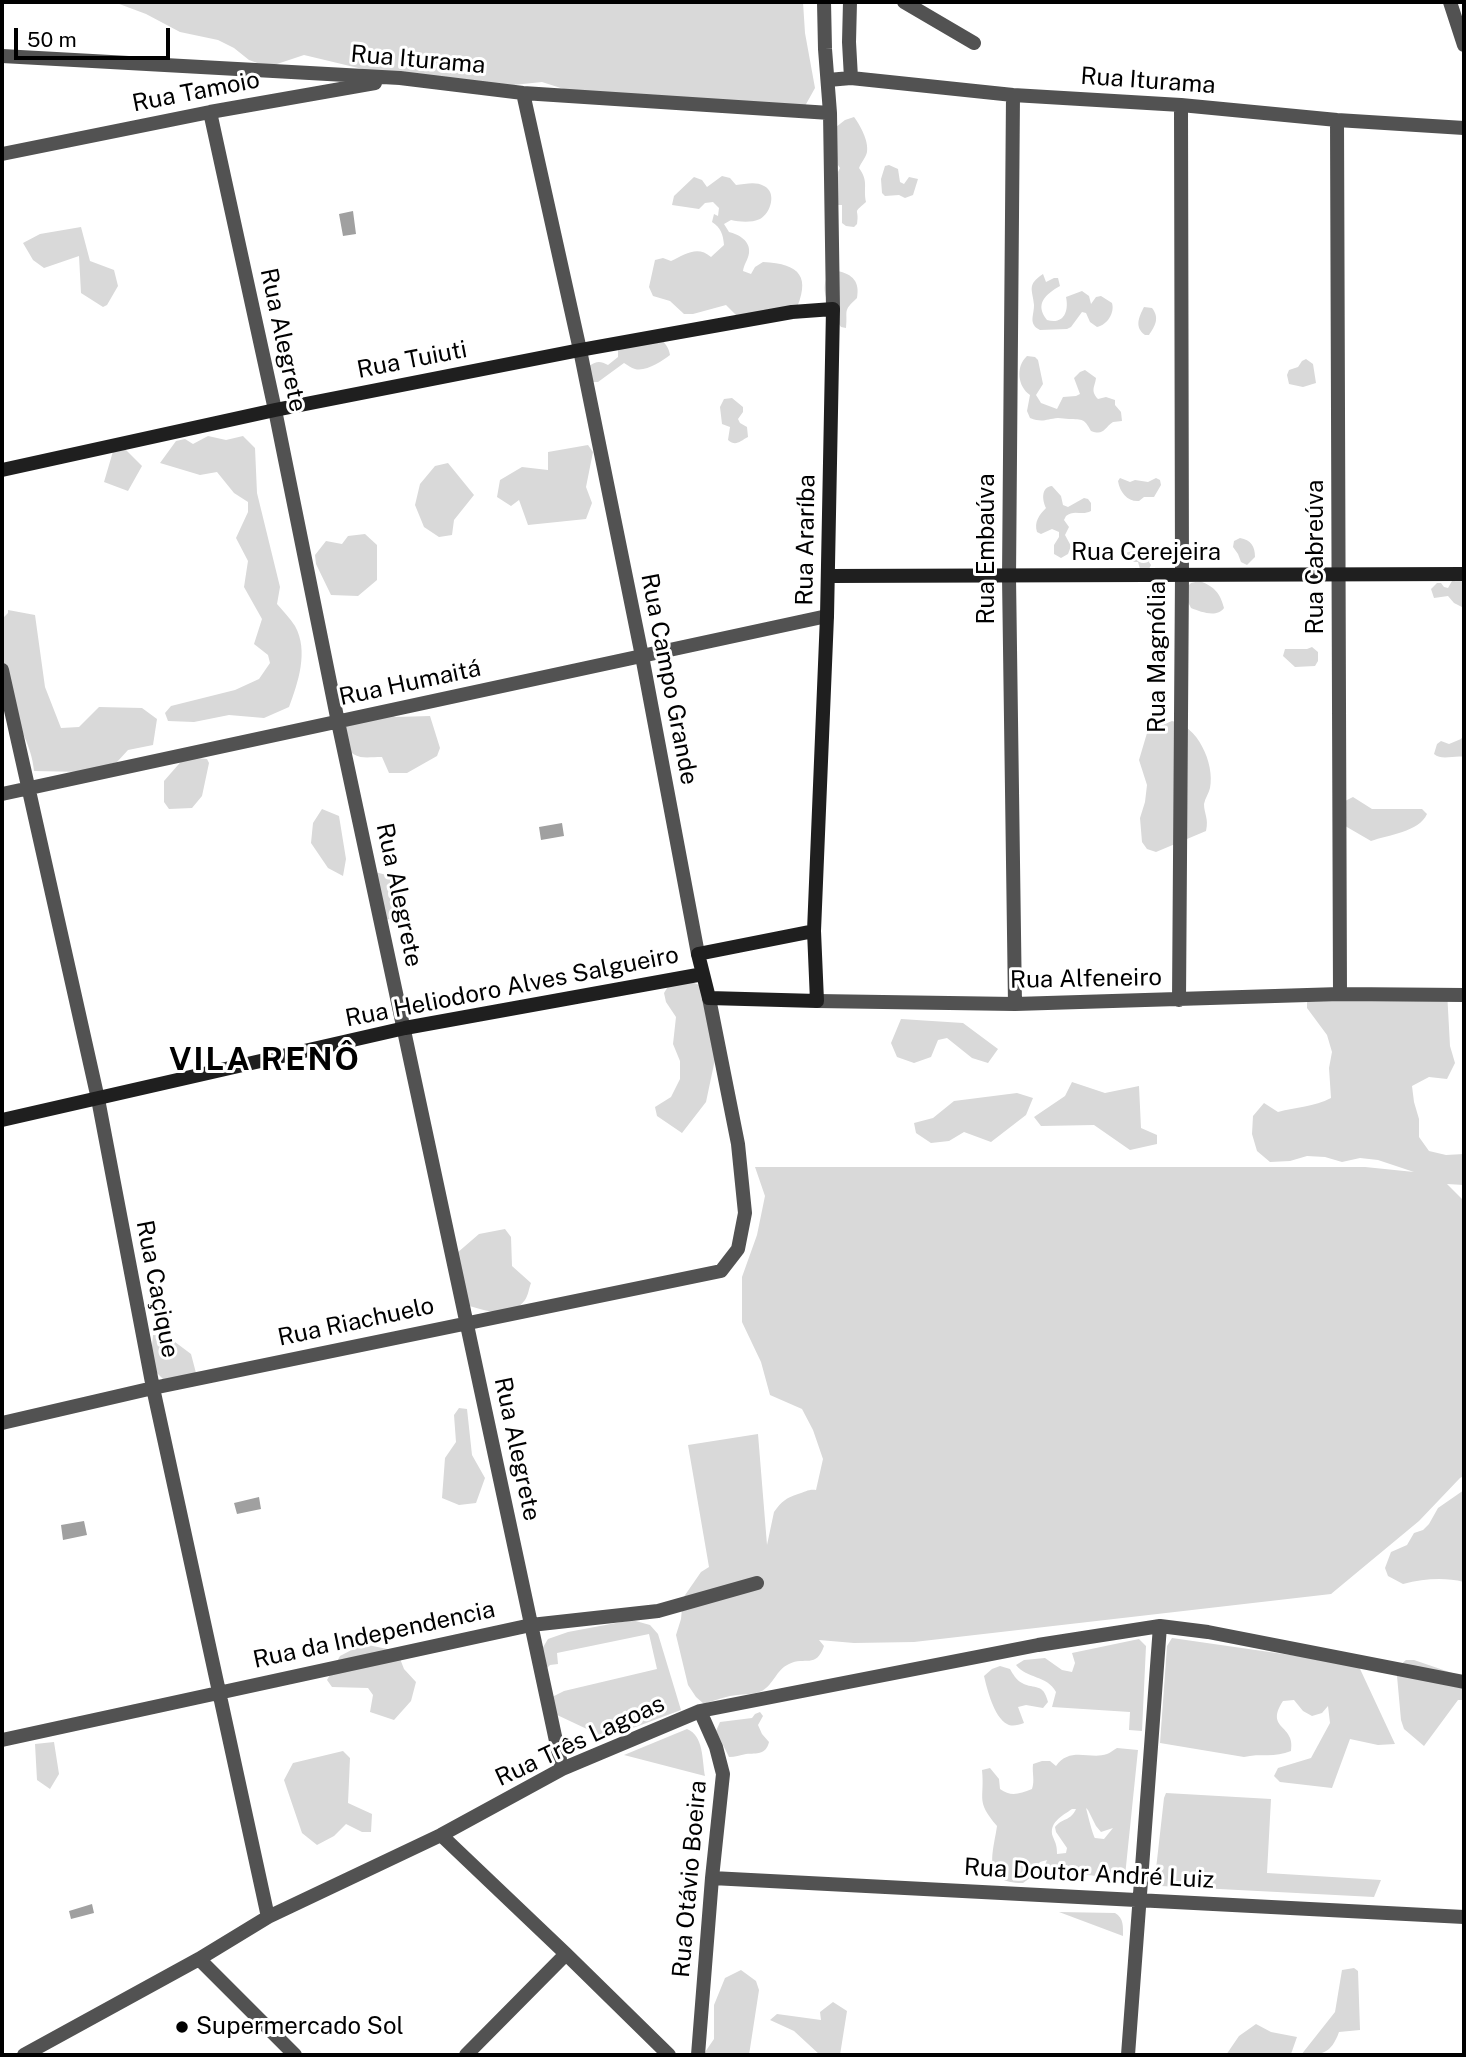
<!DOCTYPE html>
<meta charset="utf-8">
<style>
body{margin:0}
#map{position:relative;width:1466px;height:2057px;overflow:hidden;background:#fff;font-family:"Public Sans",sans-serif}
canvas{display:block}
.frame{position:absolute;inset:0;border:4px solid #000;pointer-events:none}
.scale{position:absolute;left:14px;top:28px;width:156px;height:32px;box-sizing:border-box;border:4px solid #000;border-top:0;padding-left:9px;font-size:21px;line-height:24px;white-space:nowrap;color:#000;-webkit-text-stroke:5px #fff;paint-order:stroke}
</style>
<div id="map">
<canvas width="1466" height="2057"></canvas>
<div class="frame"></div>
<div class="scale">50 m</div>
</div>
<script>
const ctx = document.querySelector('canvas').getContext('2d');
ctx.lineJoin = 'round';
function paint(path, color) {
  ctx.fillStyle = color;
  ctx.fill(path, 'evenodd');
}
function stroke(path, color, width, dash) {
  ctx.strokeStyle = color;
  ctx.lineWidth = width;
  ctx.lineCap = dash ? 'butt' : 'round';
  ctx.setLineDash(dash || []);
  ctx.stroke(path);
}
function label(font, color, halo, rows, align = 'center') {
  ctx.font = font + ' "Public Sans",sans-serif';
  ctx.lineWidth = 6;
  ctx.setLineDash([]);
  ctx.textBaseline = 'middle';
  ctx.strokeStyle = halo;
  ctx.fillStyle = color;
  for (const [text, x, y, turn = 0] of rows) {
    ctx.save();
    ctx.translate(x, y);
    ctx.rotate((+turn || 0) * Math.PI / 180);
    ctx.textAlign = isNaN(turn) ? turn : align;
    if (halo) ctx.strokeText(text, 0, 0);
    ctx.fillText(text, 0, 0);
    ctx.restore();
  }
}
const green = new Path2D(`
 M114,2H803L805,33L815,88L805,106L614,105L542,82L484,88L400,78L304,55L268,67L249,60L234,48L218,40L180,32L146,14Z
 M854,117C860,125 869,141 867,152C866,157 861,163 859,168C869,182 863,187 866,202C851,215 860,207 857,224L854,227L846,226L842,223V205H834L838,172L840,168L838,165L831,131L845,120Z
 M889,165L898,169L900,182L904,184L909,177L918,179L913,195L905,198L899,195L885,196L882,193L881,179L885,166Z
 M722,176L730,178L736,185C745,184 756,181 764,186C777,192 771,213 760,219C751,223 740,222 731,220L724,224L729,232C738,234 751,241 749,253C748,260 744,264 743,271L751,274L755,267L763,262C801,264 811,277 795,312L739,318L726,305L693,314H684L670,301L653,296L649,287L655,260L663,258L671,261C685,254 698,245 711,257L724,245C723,234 721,228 712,222L714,214L718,216L719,208L713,202L705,203L699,209L672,205L674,196L694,177L702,180L707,187Z
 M81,227L90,261L114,270L118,286L107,305L103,307L81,293L79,256L44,268L33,260L23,243L40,234Z
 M837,271C853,274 860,282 857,298C842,312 848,309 846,328L841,327L839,324C830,306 819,294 828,274Z
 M1043,274L1046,282L1054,278H1058L1060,286C1046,294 1034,304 1047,320C1064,325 1069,311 1066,297L1082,291L1089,296L1091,304L1096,297L1101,296L1112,303C1115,313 1107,325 1097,327L1090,322L1086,313L1082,312L1071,327L1067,329L1040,330C1028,324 1034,316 1034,305C1033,290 1026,285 1043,274Z
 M1144,307L1152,308C1160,318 1155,326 1149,335H1145C1134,327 1139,317 1144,307Z
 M660,338C665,343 669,348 670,355C662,361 646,372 635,369C631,368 628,365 624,363L598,382H593L589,366C597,361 600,361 608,365L618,357V349Z
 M1027,356L1035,357L1038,360L1043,384L1036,395L1041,403L1057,409L1063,397L1076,396L1080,394L1074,378L1080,372L1085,370L1096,378C1095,387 1090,390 1098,399L1106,397L1115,400V405L1121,412L1122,421L1113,422C1104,428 1104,436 1091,431C1084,418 1083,420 1069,419C1065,419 1062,418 1058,418C1046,419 1043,423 1030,418L1027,411L1030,395C1018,387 1015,367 1027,356Z
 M1306,359L1313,364L1316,383L1303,387L1289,384L1287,375L1289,370L1298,367L1302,361Z
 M732,398L743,407V412L738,419L740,423L747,427L748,437C740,441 736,447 728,440L730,427L722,424L720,407L724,399Z
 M208,436L226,440L243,436L255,448L257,493L280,587L277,604C283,611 290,618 295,626C309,651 298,683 289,707L264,718L229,715L194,722L168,721L165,713L171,706L235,690L259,679L270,663L268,655L254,644L262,619L244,587L248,561L236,538L248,512V502L234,493L217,472L200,475L160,463L176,441L185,439L193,444Z
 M588,445L593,452L586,487L592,503L586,519L528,525L519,500L511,506L497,497L500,480L522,467L548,470V452Z
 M114,448H124L142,466L128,491L104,482Z
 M448,463L474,495L454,520L452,535L439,537L424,527L415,505L420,484L435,466Z
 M1120,478L1130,482L1135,480L1148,482L1156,478L1160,480L1161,485L1154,497H1144L1139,501C1128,502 1120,493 1118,481Z
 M1052,486L1061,496L1063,505L1068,507L1084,498L1088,499L1091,503V511C1082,516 1074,509 1066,516L1064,520L1069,527L1065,535L1071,546L1068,554L1061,558L1054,554V545L1059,537V532L1052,529L1041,534L1037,532C1034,522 1039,515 1046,508C1042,500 1041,487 1052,486Z
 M365,534L377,545V580L358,596L331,595L316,564L315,555L326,541L342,544L348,536Z
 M1240,538C1251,540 1255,546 1255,557L1247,565L1241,562L1238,554L1233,547L1234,541Z
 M1137,550H1146L1149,553L1150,560L1149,562L1151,565L1149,569H1140L1138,562H1129L1121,558V554Z
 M1464,580V608L1454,603L1448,596L1434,598L1431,589L1437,583H1441L1444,587L1448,588L1452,581Z
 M1200,581C1215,587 1220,593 1224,608C1217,618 1201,612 1191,608L1187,600V587L1191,583Z
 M8,610L35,615L45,687L61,728L79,727L99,707L142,708L157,719L153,745L128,750L117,762L85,772L34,771C32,744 15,722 9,697C3,671 2,645 2,619L8,613Z
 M1312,647L1318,652V661L1315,666L1295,667L1283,656L1285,649H1307Z
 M382,707L395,717L430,716L440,748L437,756L407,773H389L382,757C363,757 355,761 343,743L347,717Z
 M1172,721C1197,725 1215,763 1210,788C1209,793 1205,798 1204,804C1204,814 1209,818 1206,831L1156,852L1147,849L1142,842L1140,818L1145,802L1147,785L1139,760L1147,733L1155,728Z
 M1464,735V757C1454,755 1442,761 1434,754L1437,744L1441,741L1449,744L1461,739Z
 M185,757L207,759L209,763L202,796L192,808L169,809L164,802V781Z
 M1353,797L1372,809H1422L1427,814C1419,832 1388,835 1371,841L1340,823L1345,801Z
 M322,809L339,816L346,859L343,876L328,868L311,843L313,823Z
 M375,872L394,877L400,895V904L396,907L393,918L382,921Z
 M686,980L702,986L718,1045L706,1102L682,1133L657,1116L655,1107L671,1097L680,1079V1061L673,1044L676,1017L666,1002L664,993L669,985Z
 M1307,991H1447L1450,1046L1455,1063L1447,1079L1429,1077L1412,1086L1414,1102L1419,1119V1137L1429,1151L1446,1155L1464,1154V1185L1447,1184L1464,1201V1476L1460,1478L1419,1521L1331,1594L914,1642L854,1643L819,1640L824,1646C816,1669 805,1656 789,1664C776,1670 774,1684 762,1691C753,1695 740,1694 730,1696C721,1698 712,1701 704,1704L696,1697L688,1685L676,1635L681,1619L683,1598L701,1572L709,1567L688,1445L758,1434L767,1545L774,1512C782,1501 786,1498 798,1494C806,1492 808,1489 816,1490L823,1459L813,1430L802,1409L770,1395L761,1362L742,1322V1277L757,1235L765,1196L755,1167H1365L1414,1172L1378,1160L1360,1158L1342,1162L1325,1157L1307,1156L1290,1161L1270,1162L1257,1151L1252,1134L1253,1116L1264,1103L1278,1112C1296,1107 1314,1107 1331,1098L1329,1068L1332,1052L1327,1035L1307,1008Z
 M901,1019L963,1023L998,1049L988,1063L972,1058L947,1038L938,1040L931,1057L914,1063L897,1057L891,1043Z
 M1072,1082L1105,1093L1139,1086L1141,1128L1157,1135V1144L1130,1150L1094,1125L1041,1126L1034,1117L1065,1096Z
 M1017,1093L1033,1098L1026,1115L991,1142L964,1132L949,1141L931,1143L916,1133L914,1123L933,1118L954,1101Z
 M505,1229L511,1237L512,1266L531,1283C529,1288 528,1296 525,1300C509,1321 486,1310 465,1305L457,1253L479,1234Z
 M153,1335L167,1336L191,1354L196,1373L166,1382L150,1366Z
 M459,1408L467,1409L472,1455L485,1478L476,1503L459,1505L442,1498L445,1458L456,1442L454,1415Z
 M1464,1490V1582C1443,1577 1424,1579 1403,1584L1388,1576L1385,1568L1391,1552L1407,1545L1414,1533L1423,1530L1429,1524L1438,1508Z
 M632,1620L650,1625L658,1634L681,1710L606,1738L555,1714L552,1697L564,1691L657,1669L649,1634L557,1653L558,1664L550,1665L546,1669L539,1654L548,1639L568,1632Z
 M1172,1638L1332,1661L1354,1656L1395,1744L1378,1745L1350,1739L1332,1788L1280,1782L1274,1776L1278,1768L1311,1758L1330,1723L1328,1706L1322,1713L1312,1716L1303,1711L1294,1700L1283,1701C1264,1730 1296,1724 1291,1751C1275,1758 1260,1753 1244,1757L1160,1743L1167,1646Z
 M1139,1639L1146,1646L1142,1731L1129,1730L1130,1712L1052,1707L1056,1692C1047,1675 1027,1679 1016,1665L1024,1660L1045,1658L1062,1670L1072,1672L1075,1663L1072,1653Z
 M363,1644L397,1651L404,1669L416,1682L411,1701L394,1720L370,1712L373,1695L368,1688L332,1687L327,1680L340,1656Z
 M1406,1660H1414L1458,1675H1464V1700H1458L1424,1746L1404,1729L1401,1720L1397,1676L1399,1666Z
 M1000,1666L1010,1669C1013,1674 1016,1680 1022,1683C1035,1690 1043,1682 1048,1702L1043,1708L1026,1705L1018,1707L1024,1723C1018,1725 1012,1727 1007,1724C994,1717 987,1689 984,1676L992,1669Z
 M760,1712L763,1716L758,1725L762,1734L769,1742C766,1755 757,1753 746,1754C740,1755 735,1757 729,1757L716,1731L720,1722L752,1718L755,1714Z
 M687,1729C704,1736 702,1760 705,1776L624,1755Z
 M54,1742L59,1774L50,1789L37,1780L35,1744Z
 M1117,1748L1138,1750L1125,1876L1121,1880L1044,1868L1047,1860L1040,1862L1030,1878L1023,1883C981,1883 993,1854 997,1826C975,1800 985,1800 982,1770L990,1768L999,1779L1000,1789C1011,1797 1019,1794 1032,1789C1035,1780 1032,1774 1033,1764L1042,1761H1050L1056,1766C1070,1746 1090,1760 1107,1754C1110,1753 1113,1750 1117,1748ZM1086,1808L1088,1810L1096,1826L1101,1832L1113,1828L1104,1839L1095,1838C1093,1836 1087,1812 1086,1808ZM1072,1809H1076C1071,1821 1062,1818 1055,1827L1056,1832L1067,1848L1066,1853L1057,1854C1057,1846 1056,1844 1053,1837C1048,1823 1062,1816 1072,1809Z
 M343,1751L350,1758L348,1803L372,1814L371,1832H362L346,1824L334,1836L317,1845L302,1833L284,1780L293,1763Z
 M1166,1793L1271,1799L1267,1873L1381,1880L1374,1897L1161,1886L1155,1878L1164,1798Z
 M1059,1912L1115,1913C1124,1918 1123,1927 1123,1936Z
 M1354,1968L1358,1971L1360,2030L1339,2032C1331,2054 1322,2055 1301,2055L1335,2012L1342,1970Z
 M741,1970L756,1981L759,1990L749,2055H703L714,2039V2005L725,1978Z
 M833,2002L847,2011L840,2055H820L794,2031L770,2020L777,2014L821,2020L820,2012Z
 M1256,2024L1271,2032L1297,2037L1291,2054L1226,2055L1239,2036Z`);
const water = new Path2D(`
 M353,211L356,234L343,236L339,214Z
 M562,823L564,836L541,840L539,827Z
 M259,1497L261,1509L237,1514L234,1503Z
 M84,1521L87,1535L63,1540L61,1525Z
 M92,1904L94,1913L71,1919L69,1911Z`);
const street = new Path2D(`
 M824,2L825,49L830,113L833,309
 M850,2L849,42L851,78
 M904,2L974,43
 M1450,2L1464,45
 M2,56L400,78L523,93L830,113
 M828,80L851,78L1013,95L1181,105L1337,120L1464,128
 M523,93L580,350L642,656L698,954
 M1013,95L1009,577L1015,1004
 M210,112L275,410L338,722L562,1769
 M1337,120L1340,994
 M2,154L210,112L375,83
 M2,670L98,1099L153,1388L268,1917
 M2,794L827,616
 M1179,1000L1182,575L1181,105
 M817,1001L1015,1004L1340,994L1464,995
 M2,1423L153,1388L721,1271L738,1249L745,1213L738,1144L709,998
 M2,1740L531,1625L658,1611L757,1583
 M441,1835L566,1954L669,2055
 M712,1878L1464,1917
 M199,1959L295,2055
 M24,2055L199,1959L268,1917L441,1835L562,1769L700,1711L1038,1645L1160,1626L1208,1632L1464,1682
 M466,2055L566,1954
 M698,2055L712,1878L723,1774L716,1747L700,1711
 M1128,2055L1160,1626`);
const secondary = new Path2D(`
 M2,470L275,410L580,350L792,312L833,309L827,616L814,931L817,1001L709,998L698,954L814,931
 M829,576L1464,574
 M2,1120L405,1028L703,974`);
const markers = [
 [182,2027,7,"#000"]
];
const streetNames = [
 ["Rua Iturama",418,60,5],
 ["Rua Iturama",1148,81,4],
 ["Rua Tamoio",196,92,-11],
 ["Rua Alegrete",283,340,78],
 ["Rua Tuiuti",412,360,-11],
 ["Rua Araríba",806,540,-89],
 ["Rua Embaúva",987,549,-90],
 ["Rua Cerejeira",1146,553],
 ["Rua Cabreúva",1316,557,-90],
 ["Rua Magnólia",1158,657,-90],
 ["Rua Campo Grande",669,679,79],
 ["Rua Humaitá",410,683,-12],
 ["Rua Alegrete",399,895,78],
 ["Rua Alfeneiro",1086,979,-1],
 ["Rua Heliodoro Alves Salgueiro",512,987,-11],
 ["Rua Caçique",157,1289,79],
 ["Rua Riachuelo",356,1322,-12],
 ["Rua Alegrete",517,1449,78],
 ["Rua da Independencia",374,1635,-12],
 ["Rua Três Lagoas",580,1741,-25],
 ["Rua Doutor André Luiz",1089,1874,3],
 ["Rua Otávio Boeira",690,1879,-85]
];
const poiNames = [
 ["Supermercado Sol",196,2027]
];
const districtNames = [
 ["VILA RENÔ",265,1060]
];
paint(green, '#d9d9d9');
paint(water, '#a0a0a0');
stroke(street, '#525252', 14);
stroke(secondary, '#1f1f1f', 14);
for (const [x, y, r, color] of markers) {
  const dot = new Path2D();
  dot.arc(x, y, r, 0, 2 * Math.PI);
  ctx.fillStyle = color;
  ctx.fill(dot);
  stroke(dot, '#fff', 2.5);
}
label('24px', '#000', '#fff', streetNames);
label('24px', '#000', '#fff', poiNames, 'left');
ctx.letterSpacing = '2px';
label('bold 32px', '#000', '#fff', districtNames);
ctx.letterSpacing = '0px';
</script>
